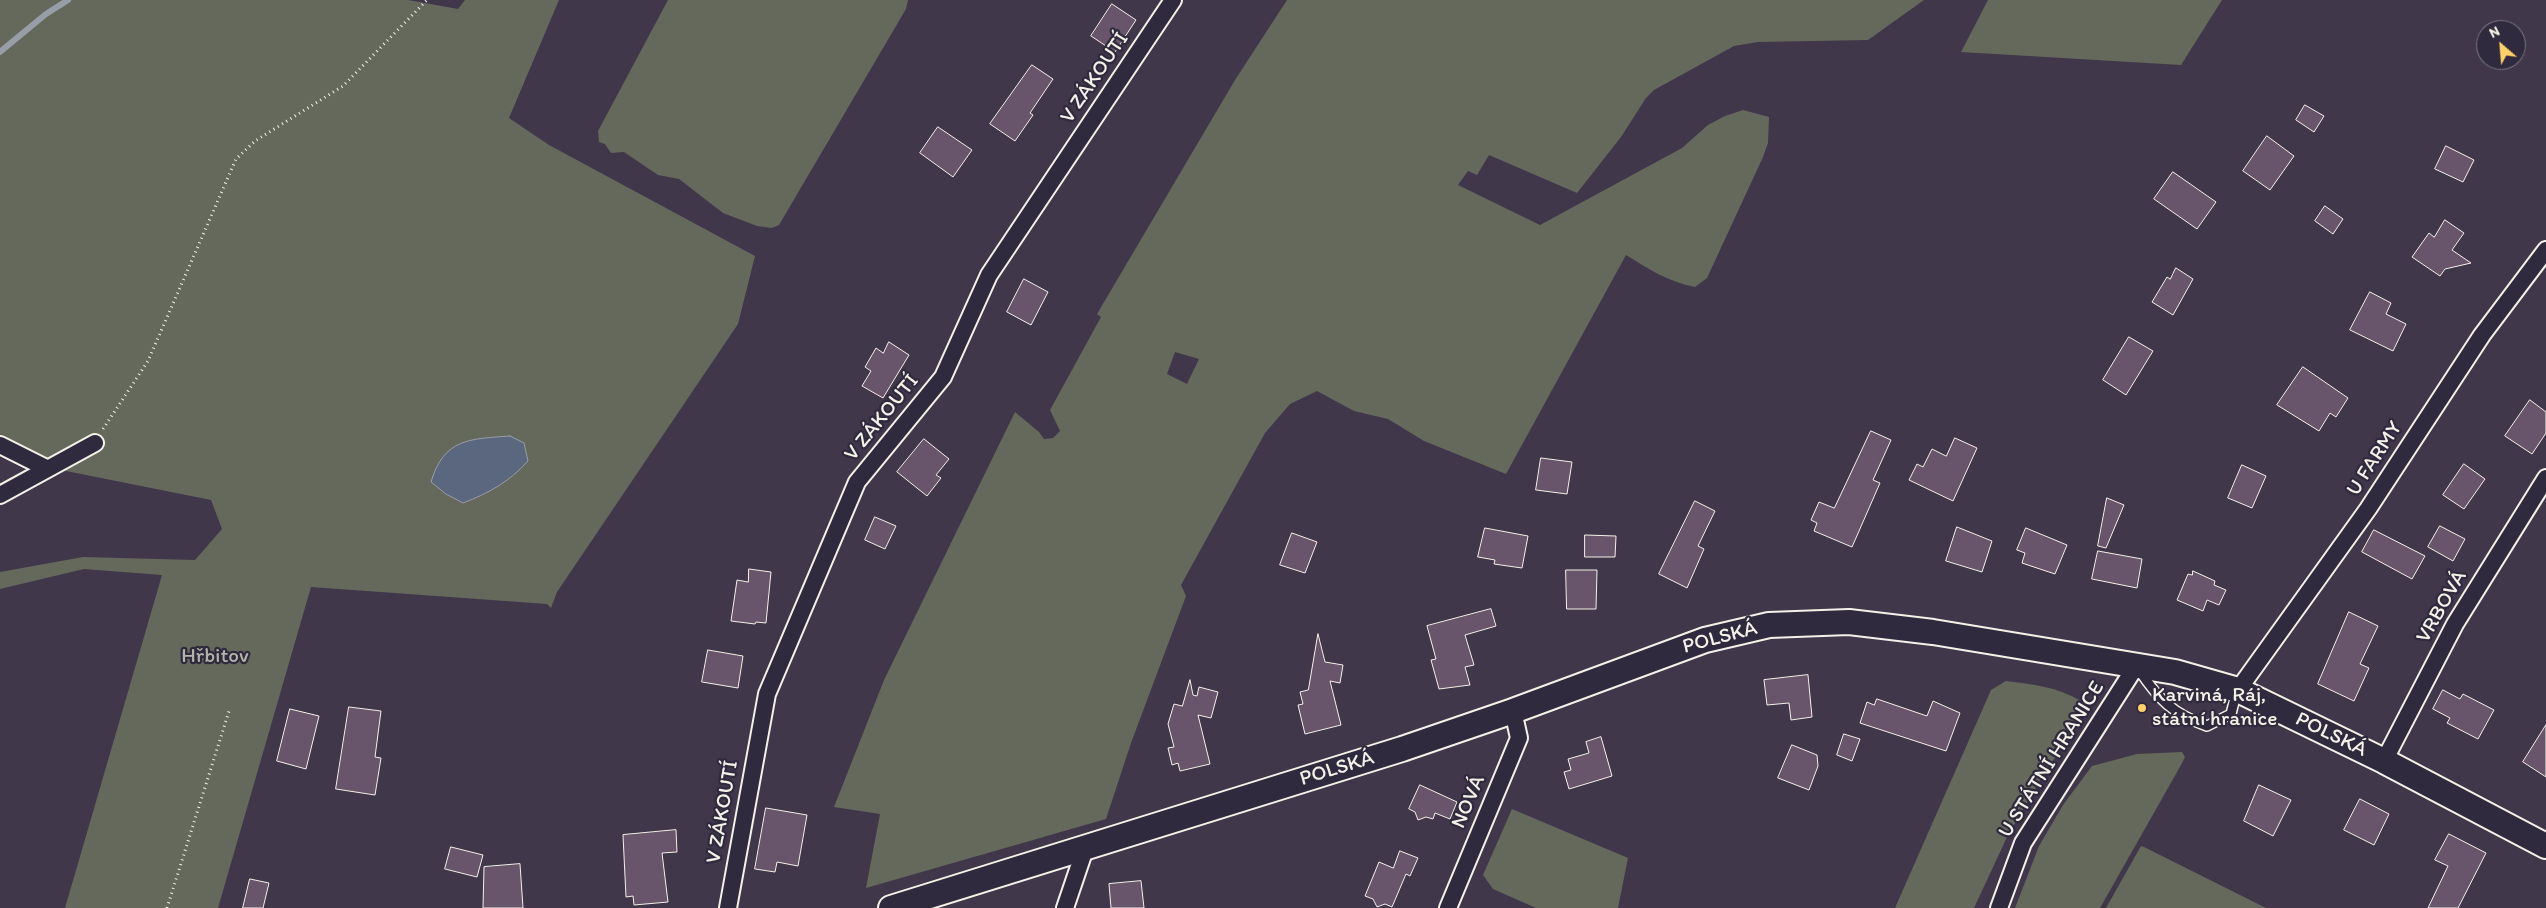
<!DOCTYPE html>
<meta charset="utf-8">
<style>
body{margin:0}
#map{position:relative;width:2546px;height:908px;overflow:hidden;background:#40374b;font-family:Itim,sans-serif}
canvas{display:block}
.north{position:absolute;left:2476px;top:20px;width:50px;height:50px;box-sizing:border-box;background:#2f2a3d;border:1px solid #7e7a81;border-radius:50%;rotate:333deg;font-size:14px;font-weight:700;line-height:20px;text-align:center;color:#f4f1e8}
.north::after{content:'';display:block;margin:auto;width:18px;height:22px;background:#ffd166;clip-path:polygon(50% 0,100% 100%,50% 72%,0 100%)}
</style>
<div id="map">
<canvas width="2546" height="908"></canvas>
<div class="north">N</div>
</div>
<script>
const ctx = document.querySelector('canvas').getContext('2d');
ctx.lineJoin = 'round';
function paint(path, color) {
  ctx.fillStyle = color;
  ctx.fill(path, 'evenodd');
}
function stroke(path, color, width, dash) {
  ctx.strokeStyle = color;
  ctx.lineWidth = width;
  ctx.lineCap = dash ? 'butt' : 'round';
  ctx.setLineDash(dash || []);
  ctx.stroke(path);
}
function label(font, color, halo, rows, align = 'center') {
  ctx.font = font + ' Itim,sans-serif';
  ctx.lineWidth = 4.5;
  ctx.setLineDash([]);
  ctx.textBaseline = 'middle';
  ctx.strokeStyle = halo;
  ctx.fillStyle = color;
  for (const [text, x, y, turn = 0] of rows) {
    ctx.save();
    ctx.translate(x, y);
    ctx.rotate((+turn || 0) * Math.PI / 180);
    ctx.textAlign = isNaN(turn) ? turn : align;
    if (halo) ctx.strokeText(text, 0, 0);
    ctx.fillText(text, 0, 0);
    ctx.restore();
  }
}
const green = new Path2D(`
 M0,0H408L458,9L465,0H559L509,118L549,145L755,256L738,324L557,592L551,608L547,604L311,587L218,908H65L162,575L84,569L0,589V572L83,557L195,560L222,529L211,500L56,469L45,457L0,436Z
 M668,0H908L906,9L779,225L772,228L757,226L723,213L679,179L658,175L624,152L611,153L605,144L599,142L598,131Z
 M1287,0H1924L1868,40L1758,42L1734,46L1654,90L1646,98L1621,137L1577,193L1489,155L1477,175L1468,171L1458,185L1540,225L1682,148L1708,125L1725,116L1743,110L1769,117L1768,143L1763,157L1707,278L1695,287C1668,282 1649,269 1626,255L1506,474L1424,441L1388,419L1354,411L1317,391L1290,404L1265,433L1181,585L1186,596L1131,743L1106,819L866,888L880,814L834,807L884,680L1015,412L1039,432L1044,439L1053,438L1060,431L1050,410L1101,317L1097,314L1235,80ZM1175,352L1199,359L1187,384L1167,374Z
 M1988,0H2222L2181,65L1961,52Z
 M2006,681C2032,684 2058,687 2081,701L2084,712L2081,719L2042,777L2007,837L1974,908H1895L1991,690Z
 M2182,752L2185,757L2181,765L2100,908H2015L2039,846L2063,805L2092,766L2137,754Z
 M1512,809L1628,858L1618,908H1536L1493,889L1483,875Z
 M2141,846L2144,847L2266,908H2106Z`);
const water = new Path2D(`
 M510,436L524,443L528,461C509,482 489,493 463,503L446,494L431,482C444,438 470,439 510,436Z`);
const stream = new Path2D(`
 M0,52L46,14L68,0`);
const building = new Path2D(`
 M1112,4L1136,20L1115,52L1091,36Z
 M1032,65L1053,79L1030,113L1033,115L1015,141L990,124Z
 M2305,105L2324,116L2314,132L2296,120Z
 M938,127L972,150L953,177L920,153Z
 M2267,136L2294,156L2270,190L2243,171Z
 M2446,146L2474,160L2463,182L2435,169Z
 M2173,172L2216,202L2197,229L2154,199Z
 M2325,206L2343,219L2333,234L2315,221Z
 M2445,220L2464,233L2452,250L2471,263L2445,269L2440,276L2412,257L2429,233L2434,237Z
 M2176,268L2193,279L2173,315L2152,302L2167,277L2170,279Z
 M1024,279L1048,292L1031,325L1007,312Z
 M2370,292L2391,303L2386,314L2406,324L2393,351L2350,330Z
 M2129,337L2153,351L2126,395L2103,380Z
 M889,342L909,355L883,398L862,386L871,371L865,367L876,348L883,353Z
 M2303,367L2348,398L2336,417L2330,413L2319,431L2277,405Z
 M2530,400L2546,412V433L2532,454L2505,436Z
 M1871,431L1891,440L1873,480L1880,483L1852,547L1814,531L1817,523L1811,520L1819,502L1834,508Z
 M1955,438L1977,448L1953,501L1909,480L1917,464L1923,467L1932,449L1946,456Z
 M924,439L949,459L936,475L941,478L927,496L897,472Z
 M1541,458L1572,462L1567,494L1536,490Z
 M2464,464L2485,479L2464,509L2443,495Z
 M2242,465L2266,476L2252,508L2228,498Z
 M2107,498L2124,505L2106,548L2098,546Z
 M1695,501L1715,511L1698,546L1704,549L1687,588L1659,574Z
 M875,517L896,526L885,549L865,540Z
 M2440,526L2465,539L2453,561L2428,547Z
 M1957,527L1992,541L1982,572L1946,561Z
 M1485,528L1528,536L1522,568L1494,564L1495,560L1478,557Z
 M2026,528L2067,545L2055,574L2022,563L2025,553L2017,550Z
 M2374,530L2425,556L2412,579L2362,552Z
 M1292,533L1317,542L1305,573L1280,565Z
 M1585,535L1616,536L1615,557H1585Z
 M2098,551L2142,559L2137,588L2092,579Z
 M749,569L771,572L766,623L756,622L755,624L731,621L737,580L748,582Z
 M1566,570H1597L1596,609H1567Z
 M2193,571L2215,581L2214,585L2226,590L2219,605L2207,600L2203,611L2177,600L2188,574L2192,575Z
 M1491,609L1496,626L1465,635L1474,665L1465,667L1470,685L1439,689L1431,660L1436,659L1427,626Z
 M2349,612L2378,626L2360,664L2369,668L2354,701L2318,684Z
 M1318,634L1325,662L1343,665L1340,683L1330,681L1341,725L1305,734L1298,705L1303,704L1300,692L1308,690Z
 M708,650L743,656L738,688L702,682Z
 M1808,675L1812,717L1791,720L1789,703L1767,705L1764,680Z
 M1190,680L1193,695L1197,696L1199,687L1218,692L1211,718L1198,715L1210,764L1180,771L1178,763L1172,765L1168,748L1174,747L1168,724L1174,704L1182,706Z
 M2443,690L2460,699L2463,694L2494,710L2478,739L2447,723L2450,718L2433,709Z
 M1877,699L1927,716L1933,701L1960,713L1946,751L1860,723L1867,702L1874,705Z
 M349,707L381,711L375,757L381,758L375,795L336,789Z
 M290,709L319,716L306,769L277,761Z
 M2546,725V777L2523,762Z
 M1844,734L1860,739L1852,761L1837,755Z
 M1601,737L1612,776L1569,789L1564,772L1571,770L1568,759L1589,753L1586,742Z
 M1792,745L1817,755L1818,766L1809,790L1778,778Z
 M1420,785L1457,802L1450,819L1435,813L1433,819L1426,817L1418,820L1415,812L1409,809Z
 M2259,785L2291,800L2273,836L2244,821Z
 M2360,799L2389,814L2374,845L2344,830Z
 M766,808L807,815L798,866L777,862L775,872L755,869Z
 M676,830L677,852L662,853L668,902L634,905L633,896L626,897L623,835Z
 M2449,834L2486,853L2458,908H2428L2448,866L2435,860Z
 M451,847L483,855L477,877L445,869Z
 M1400,851L1418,858L1410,876L1406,874L1392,907L1385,904L1377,907L1373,899L1365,896L1379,862L1393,868Z
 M520,864L523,908H483L484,867Z
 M250,879L269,883L263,908H243Z
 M1141,881L1144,908H1111L1109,884Z`);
const path = new Path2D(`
 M103,429L148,361L236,159L255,141L343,86L427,0
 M167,908L230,708`);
const lane = new Path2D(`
 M2139,670C2159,700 2173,714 2207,726L2231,714L2237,690`);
const street = new Path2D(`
 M0,445L46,468
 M0,495L95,443
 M2238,690L2368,509L2482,335L2546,250
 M2384,761L2455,624L2546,478
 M728,908L767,694L857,482L943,377L989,275L1173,0
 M1065,908L1086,846
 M1448,908L1519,738L1513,711
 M1999,908L2023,843L2136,666`);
const secondary = new Path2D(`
 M891,908L1402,749L1513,711L1705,640L1769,625L1849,622L1933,632L2175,672L2238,690L2384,761L2546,846`);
const markers = [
 [2142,708,5,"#ffd166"]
];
const streetNames = [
 ["V ZÁKOUTÍ",1095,78,-56],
 ["V ZÁKOUTÍ",882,418,-51],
 ["U FARMY",2375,459,-57],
 ["VRBOVÁ",2442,607,-60],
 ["POLSKÁ",1720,638,-15],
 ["POLSKÁ",2331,735,26],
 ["U STÁTNÍ HRANICE",2052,760,-58],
 ["POLSKÁ",1337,769,-17],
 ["NOVÁ",1469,802,-67],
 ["V ZÁKOUTÍ",723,812,-80]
];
const parkNames = [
 ["Hřbitov",215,657]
];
const poiNames = [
 ["Karviná, Ráj,",2152,696],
 ["státní hranice",2152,720]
];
paint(green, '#65695b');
paint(water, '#5a677e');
stroke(water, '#989ea8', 1);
stroke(stream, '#989ea8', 6);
paint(building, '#69556b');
stroke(building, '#f4f1e8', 1);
stroke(lane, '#f4f1e8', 12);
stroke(street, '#f4f1e8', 20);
stroke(secondary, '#f4f1e8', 28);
stroke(path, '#f4f1e8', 3, [1, 4]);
stroke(lane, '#2f2a3d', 9);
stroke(street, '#2f2a3d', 16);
stroke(secondary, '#2f2a3d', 24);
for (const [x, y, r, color] of markers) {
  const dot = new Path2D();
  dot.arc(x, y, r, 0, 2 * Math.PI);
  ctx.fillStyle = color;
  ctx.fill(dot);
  stroke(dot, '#2f2a3d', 2);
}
label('21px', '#f4f1e8', '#2f2a3d', streetNames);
label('21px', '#b4b4a9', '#2f2a3d', parkNames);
label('21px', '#f4f1e8', '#2f2a3d', poiNames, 'left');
</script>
